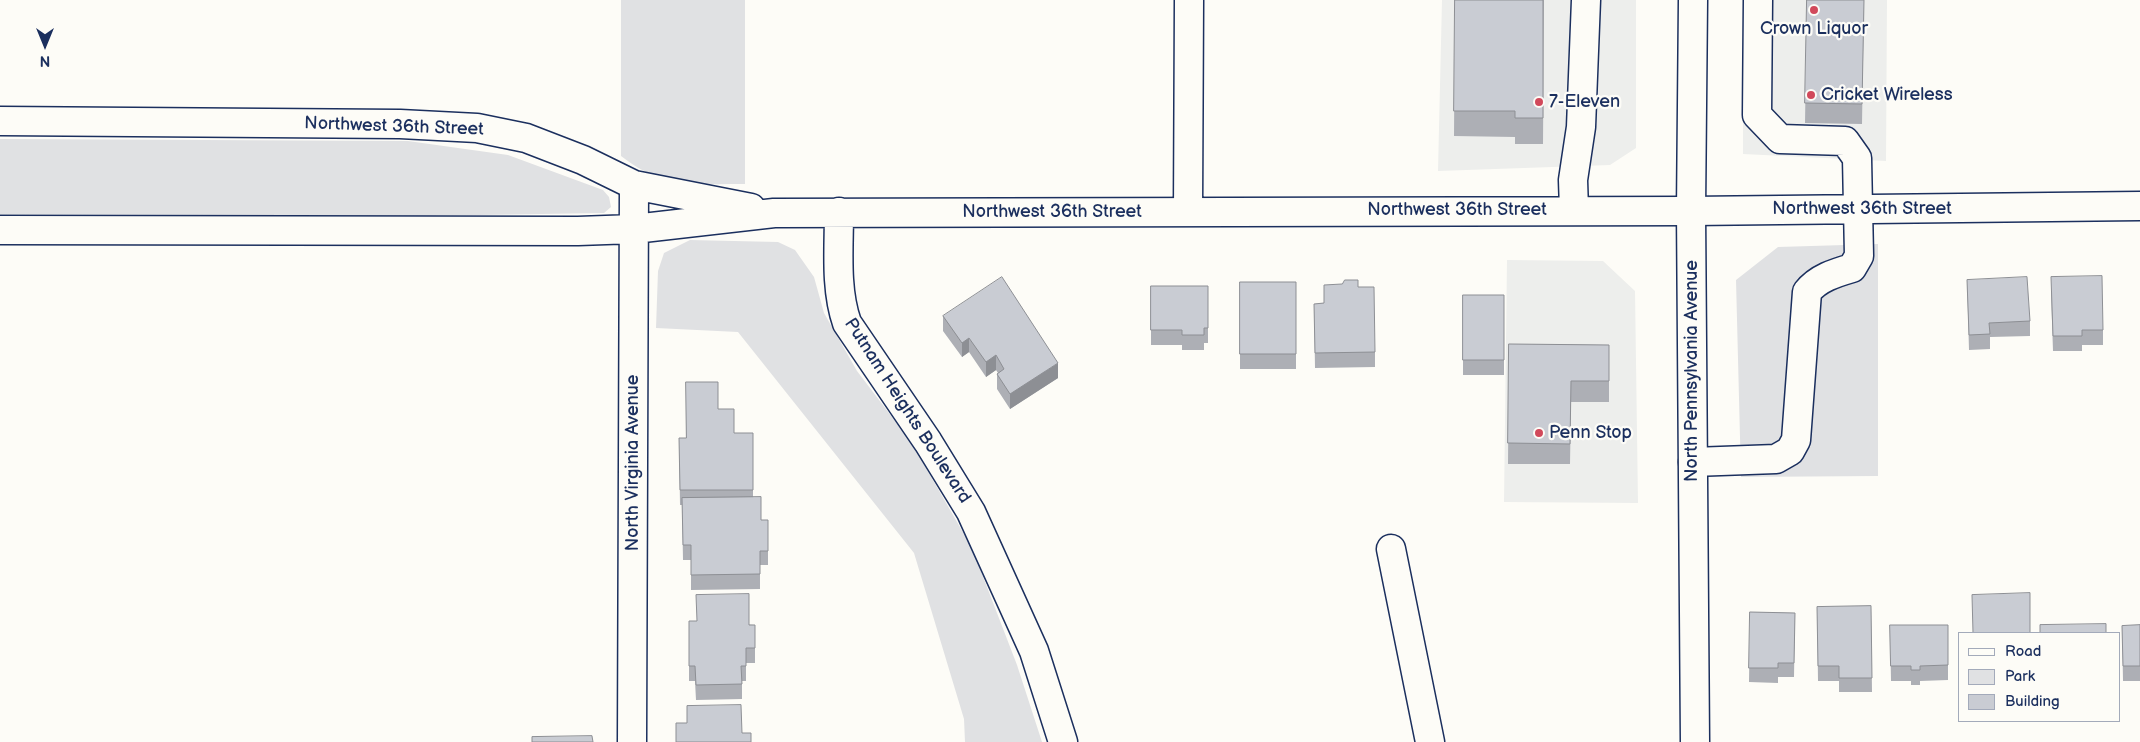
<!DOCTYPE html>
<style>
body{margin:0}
#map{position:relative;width:2140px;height:742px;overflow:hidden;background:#fdfcf7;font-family:"Balsamiq Sans",sans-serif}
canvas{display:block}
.legend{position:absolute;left:1958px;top:632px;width:162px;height:90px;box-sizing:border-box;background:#fdfcf7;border:1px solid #a3aaba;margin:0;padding:6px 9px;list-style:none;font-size:15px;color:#1b2f5e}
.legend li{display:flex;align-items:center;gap:10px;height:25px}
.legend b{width:25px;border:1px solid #a3aaba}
.north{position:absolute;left:20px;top:20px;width:50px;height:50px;-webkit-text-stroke:4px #fdfcf7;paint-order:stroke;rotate:180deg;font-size:14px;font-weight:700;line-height:20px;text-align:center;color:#1b2f5e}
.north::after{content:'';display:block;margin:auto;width:18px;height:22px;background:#1b2f5e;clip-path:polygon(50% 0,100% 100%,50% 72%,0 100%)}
</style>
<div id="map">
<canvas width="2140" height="742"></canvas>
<ul class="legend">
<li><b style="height:6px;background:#fdfcf7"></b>Road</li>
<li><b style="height:14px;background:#e0e1e3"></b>Park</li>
<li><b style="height:14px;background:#c9ccd3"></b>Building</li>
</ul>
<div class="north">N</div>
</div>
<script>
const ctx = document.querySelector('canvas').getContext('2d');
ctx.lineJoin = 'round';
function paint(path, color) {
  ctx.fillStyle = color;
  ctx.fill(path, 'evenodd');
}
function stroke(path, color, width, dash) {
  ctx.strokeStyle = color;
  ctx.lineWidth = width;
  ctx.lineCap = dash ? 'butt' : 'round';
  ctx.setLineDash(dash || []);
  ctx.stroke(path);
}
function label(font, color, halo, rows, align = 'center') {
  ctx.font = font + ' "Balsamiq Sans",sans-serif';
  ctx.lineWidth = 4.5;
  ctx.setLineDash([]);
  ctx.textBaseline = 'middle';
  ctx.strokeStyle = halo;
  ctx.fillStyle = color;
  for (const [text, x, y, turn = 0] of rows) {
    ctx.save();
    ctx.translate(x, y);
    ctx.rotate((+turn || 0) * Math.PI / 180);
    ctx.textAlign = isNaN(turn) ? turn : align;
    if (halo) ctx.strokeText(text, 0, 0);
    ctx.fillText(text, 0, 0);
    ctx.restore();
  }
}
const built = new Path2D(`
 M1442,0H1636V148L1610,165L1438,171Z
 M1743,0H1887L1886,161L1743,154Z
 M1507,260L1603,261L1635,291L1638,503L1504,502Z`);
const green = new Path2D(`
 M621,0H745V184C712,184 675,187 644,171C636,167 628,161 621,156Z
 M0,139L408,141L508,155L603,190L609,197L611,207L604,213L416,216L0,214Z
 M690,240L778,242L795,250L814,277L824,313L857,371L911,442L972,548L1017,665L1042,742H965L964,719L914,553L738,332L656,328L658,271L664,253Z
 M1878,244V476L1741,477L1736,280L1778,247Z`);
const minor = new Path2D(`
 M0,121L400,124L477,128L526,138L583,160L634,185L751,208
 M1574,210L1573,180L1581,127L1586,0
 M839,212C839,248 835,289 847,323L928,442L971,512L1034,651L1063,742
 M1188,212L1189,0
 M0,230L578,231L634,229L774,213L1691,211L2140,206
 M1693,462L1776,459L1790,451L1796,440L1807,292C1818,278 1835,273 1852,268L1859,256L1857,158L1845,141L1780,139L1757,115L1758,0
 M1391,549L1430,742
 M632,742L634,185`);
const major = new Path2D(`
 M1693,0L1691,211L1695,742`);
const wall = new Path2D(`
 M1455,0H1544L1543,144H1515V137L1454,136Z
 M1807,0H1864L1862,124L1805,123Z
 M1967,280L2030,321V336L1990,337V349L1969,350Z
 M1240,282H1296V369H1240Z
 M1151,286H1208V343H1204V350H1182V345H1151Z
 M1358,287L1375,352V367L1315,368L1314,304L1324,303Z
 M2051,292L2103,330V345H2082V351H2053Z
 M1463,295H1504V375H1463Z
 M943,316L1058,378L1010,409L997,389V374L998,373L996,370L986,377L969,352L962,357L943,331Z
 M1509,344L1609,345V402H1571L1570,464H1508Z
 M718,409L734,433H753V497L761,520H768V565H760V589L691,590V560H683L682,505H680L679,438H686Z
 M1871,606L1872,692H1839V681H1818L1817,607Z
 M1750,612L1795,613L1794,677H1778V683L1749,682Z
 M689,621L755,625V663H746V681H742V699L696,700L695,681H689Z
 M1890,625H1948V680L1920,681V685H1911V681H1891Z
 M2140,625V681H2123L2122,626Z`);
const shadedWall = new Path2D(`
 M969,338V352L962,357V343Z
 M996,355V370L986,377V362Z
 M1058,363V378L1010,409V394Z`);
const building = new Path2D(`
 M1455,0H1543V118H1515V111H1454Z
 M1807,0H1864L1862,104L1805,103Z
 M2102,276L2103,330H2082V336H2053L2051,277Z
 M1002,277L1058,363L1010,394L997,374L1004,369L996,355L986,362L969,338L962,343L943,316Z
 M2027,277L2030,321L1989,323L1990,334L1969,335L1967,280Z
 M1345,280H1358V287H1374L1375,352L1315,353L1314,304L1324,303V285L1342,284Z
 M1240,282H1296V354H1240Z
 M1151,286H1208V328H1204V335H1182V330H1151Z
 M1463,295H1504V360H1463Z
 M1509,344L1609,345V381H1571L1570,444L1508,443Z
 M686,382H718V409H734V433H753V490H680L679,438H686Z
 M761,497V520H768V551H760V574L691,575V545H683L682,498Z
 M2030,593V633H1973L1972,595Z
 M749,594V625H755V648H746V666H741L742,684L696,685L695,666H689V621H697L696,595Z
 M1871,606L1872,678H1839V666H1818L1817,607Z
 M1750,612L1795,613L1794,663H1778V668H1749Z
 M2106,624V633H2040V625Z
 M1890,625H1948V665L1920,666V670H1911V666H1891Z
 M2140,625V666H2123L2122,626Z
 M741,705L742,733H751V742H676V723H687V706Z
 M592,736L593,742H532V737Z`);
const markers = [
 [1814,10,5,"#d1495b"],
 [1811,95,5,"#d1495b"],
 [1539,102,5,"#d1495b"],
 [1539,433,5,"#d1495b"]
];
const poiNames = [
 ["Crown Liquor",1814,29,"center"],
 ["Cricket Wireless",1821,95],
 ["7-Eleven",1549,102],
 ["Penn Stop",1549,433]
];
const streetNames = [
 ["Northwest 36th Street",394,127,2],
 ["Northwest 36th Street",1862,209],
 ["Northwest 36th Street",1457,210],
 ["Northwest 36th Street",1052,212],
 ["North Pennsylvania Avenue",1692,371,-90],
 ["Putnam Heights Boulevard",907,411,57],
 ["North Virginia Avenue",633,463,-90]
];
paint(built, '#edeeec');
paint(green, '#e0e1e3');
stroke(minor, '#1b2f5e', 31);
stroke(major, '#1b2f5e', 31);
stroke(minor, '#fdfcf7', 28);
stroke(major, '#fdfcf7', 28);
paint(wall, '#adafb5');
paint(shadedWall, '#8d8f94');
paint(building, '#c9ccd3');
stroke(building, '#8d8f94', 1);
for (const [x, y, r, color] of markers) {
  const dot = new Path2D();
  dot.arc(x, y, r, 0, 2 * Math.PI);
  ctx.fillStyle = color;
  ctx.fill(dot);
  stroke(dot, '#fdfcf7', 2);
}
label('18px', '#1b2f5e', '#fdfcf7', poiNames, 'left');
label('18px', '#1b2f5e', '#fdfcf7', streetNames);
</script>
